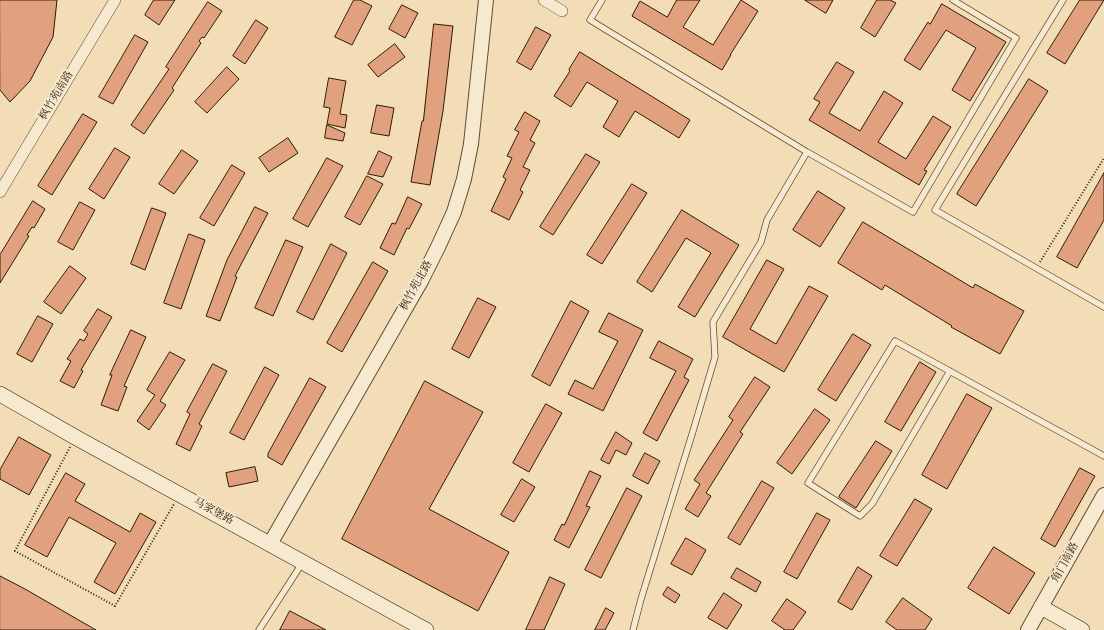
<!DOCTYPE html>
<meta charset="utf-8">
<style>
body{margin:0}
canvas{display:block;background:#f2ddb7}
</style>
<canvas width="1104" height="630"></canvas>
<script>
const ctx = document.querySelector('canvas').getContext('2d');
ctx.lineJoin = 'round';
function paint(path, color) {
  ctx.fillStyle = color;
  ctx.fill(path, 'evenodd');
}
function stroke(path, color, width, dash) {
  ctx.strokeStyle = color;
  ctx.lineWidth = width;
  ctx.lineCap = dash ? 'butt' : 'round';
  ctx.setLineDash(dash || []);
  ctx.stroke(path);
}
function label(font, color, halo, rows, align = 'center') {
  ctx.font = font + ' Vollkorn,"Noto Serif SC",serif';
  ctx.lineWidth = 3.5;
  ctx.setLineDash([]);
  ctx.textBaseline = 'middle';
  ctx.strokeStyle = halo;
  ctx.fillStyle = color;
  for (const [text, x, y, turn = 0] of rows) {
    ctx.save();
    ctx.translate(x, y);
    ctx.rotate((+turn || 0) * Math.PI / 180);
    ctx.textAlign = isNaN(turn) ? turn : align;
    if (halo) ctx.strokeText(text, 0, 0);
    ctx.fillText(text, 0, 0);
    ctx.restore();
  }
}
const building = new Path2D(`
 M0,0H57L53,37L30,81L10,102L0,90Z
 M154,0H175L159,25L145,15Z
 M354,0H360L372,6L352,45L335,37Z
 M677,0H700L683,27L713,45L741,0L758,11L730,55H731L722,70L632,16L640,1L667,17Z
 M805,0H833L826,13Z
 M877,0H890L896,3L875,37L861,28Z
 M1080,0H1104L1065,64L1047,53Z
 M208,2L222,11L204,38L202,37L199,41L201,43L172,88L174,90L144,134L131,125L169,69L166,67Z
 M942,4L1006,42L970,101L952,90L976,48L946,30L920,70L904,60L928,22L930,24Z
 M402,5L418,13L405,38L389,29Z
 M256,20L268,28L245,64L233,56Z
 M434,24L453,26L443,111L430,185L411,182L422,121H423Z
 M536,27L551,35L531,70L517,62Z
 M135,35L148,42L113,104L99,97Z
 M395,44L405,57L378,77L368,65Z
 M580,52L690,120L679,138L635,111L619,137L603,127L618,101L587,82L571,107L554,96L570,71L569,70Z
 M837,62L854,72L829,113L860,131L884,91L903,103L878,142L906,159L933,116L951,127L924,170L927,171L919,185L809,120L820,102L814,99Z
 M227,67L239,79L207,113L195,102Z
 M329,78L346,81L340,114L347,115L345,128L327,124L330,108L324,107Z
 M1029,79L1048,91L976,206L957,194Z
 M377,105L394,108L389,136L371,133Z
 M525,112L540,121L530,140L535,143L523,167L530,170L520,190L523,192L509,220L491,211L506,179L503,177L512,158L507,156L519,132L515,130Z
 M83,114L97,122L52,195L38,186Z
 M327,125L345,133L343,141L325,138Z
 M288,138L298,153L269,172L259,158Z
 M115,148L130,157L104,199L89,189Z
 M182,150L198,161L174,194L159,184Z
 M379,151L392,157L383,177L368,174Z
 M586,154L600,162L553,235L540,227Z
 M327,158L343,166L308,227L293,219Z
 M232,165L245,173L214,226L200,218Z
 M1104,173V220L1077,268L1057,257Z
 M367,176L383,184L360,225L345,217Z
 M632,184L647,193L602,264L587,255Z
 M818,191L845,208L820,247L793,230Z
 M408,197L422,204L409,229L407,228L394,255L380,248L392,223L395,224Z
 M33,201L45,209L34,228L32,227L27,235L29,236L0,283V255Z
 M80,202L95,210L73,250L58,242Z
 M255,207L268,213L235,276L237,277L220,321L206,316L227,260Z
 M152,208L166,213L145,270L131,264Z
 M682,210L739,245L695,317L678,307L711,253L686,238L652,292L637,282Z
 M863,222L973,288L975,284L1024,311L1000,354L951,327L952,326L885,285L882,290L838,263Z
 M189,234L205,240L181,309L164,303Z
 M286,240L303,247L273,316L255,308Z
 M331,244L347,253L313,320L297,312Z
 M767,260L784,269L750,329L776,344L809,286L828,296L784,372L723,337Z
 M373,262L388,271L342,352L327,343Z
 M70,266L86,278L61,314L44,302Z
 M478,298L496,307L469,358L452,349Z
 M571,301L589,311L550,386L532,376Z
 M98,309L112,317L81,370L83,371L74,388L60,381L71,361L67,359L80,339L84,341L88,334L84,331Z
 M609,313L643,330L603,411L568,394L575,380L593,389L618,341L599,332Z
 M38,316L53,324L32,362L17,354Z
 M131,330L146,337L124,386L127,387L118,411L101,405L112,375H110Z
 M853,334L871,345L836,401L818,390Z
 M659,341L693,359L684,377L689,380L657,441L643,433L676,371L650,358Z
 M170,352L185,360L160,401L166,405L149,430L137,421L155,395L147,390Z
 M920,362L936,372L901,431L885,422Z
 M213,364L227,371L199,424L202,426L190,451L176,444L190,414L187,412Z
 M265,367L279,375L244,440L230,433Z
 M755,377L770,387L740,432L743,434L706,493L711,496L698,517L685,509L700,484L694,480L733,420L729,417Z
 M310,378L326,387L282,465L268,457V454Z
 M425,381L483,412L429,509L509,552L478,611L342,539Z
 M967,394L992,408L947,489L922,475Z
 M546,404L562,413L529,472L513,463Z
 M815,409L830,420L792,474L777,463Z
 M616,432L632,443L626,455L616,450L609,464L601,460Z
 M19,437L51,455L29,495L0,479V470Z
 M876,441L892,451L856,508L839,497Z
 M645,453L660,461L648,484L633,476Z
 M255,467L258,481L229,487L226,473Z
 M1080,468L1095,476L1055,547L1041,539Z
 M590,471L601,476L586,506L590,507L569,548L554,540L562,524L564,525Z
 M66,473L85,484L75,501L130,532L140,513L156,522L115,594L94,582L116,543L69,517L47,557L25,545Z
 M522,479L535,487L514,522L501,515Z
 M762,481L774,488L740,545L728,538Z
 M627,488L642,496L601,578L585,570Z
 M915,499L932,509L897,566L880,556Z
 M817,513L830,520L797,579L784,572Z
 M686,538L706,550L692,575L671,564Z
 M994,547L1035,573L1009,614L968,588Z
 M858,567L872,576L852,610L838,602Z
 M737,568L761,582L756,592L731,578Z
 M0,576L25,589L96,630H0Z
 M550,577L565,584L544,630H526Z
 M668,587L680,595L675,603L663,595Z
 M724,593L742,605L727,629L708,618Z
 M903,598L932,619L925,630H897L886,622Z
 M787,599L806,612L793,630H785L772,621Z
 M606,608L614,613L605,630H595Z
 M290,611L326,630H280Z`);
const path = new Path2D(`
 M1040,262L1104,158
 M70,447L15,551L115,606L174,504`);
const service = new Path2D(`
 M602,0L590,20L807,152L913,212L1016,38L953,0
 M1063,0L935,210L1104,307
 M950,371L872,504L860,516L808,483L895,341L1104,456
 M259,630L303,562
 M633,630L641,599L693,431L715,357L713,322L761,242L767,220L807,152`);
const minor = new Path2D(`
 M544,0L562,11
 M0,192L115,0`);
const tertiary = new Path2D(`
 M270,544L421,281L438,247L454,212L464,179L471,144L486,0
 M1028,630L1104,495`);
const secondary = new Path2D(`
 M0,394L75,437L426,630
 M1041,607L1082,630`);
const streetNames = [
 ["枫竹苑南路",57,96,-59],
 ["枫竹苑北路",417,286,-61],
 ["马家堡路",213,512,29],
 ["角门南路",1066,563,-61]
];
paint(building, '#e1a07e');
stroke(building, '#301c06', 1);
stroke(service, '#604c32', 7);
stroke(minor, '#604c32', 12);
stroke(tertiary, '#604c32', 16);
stroke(secondary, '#301c06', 16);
stroke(path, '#301c06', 2, [1, 2]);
stroke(service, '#f7e9d0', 5.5);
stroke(minor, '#f7e9d0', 11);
stroke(tertiary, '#f7e9d0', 14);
stroke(secondary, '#f7e9d0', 15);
label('11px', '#301c06', '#f7e9d0', streetNames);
</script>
